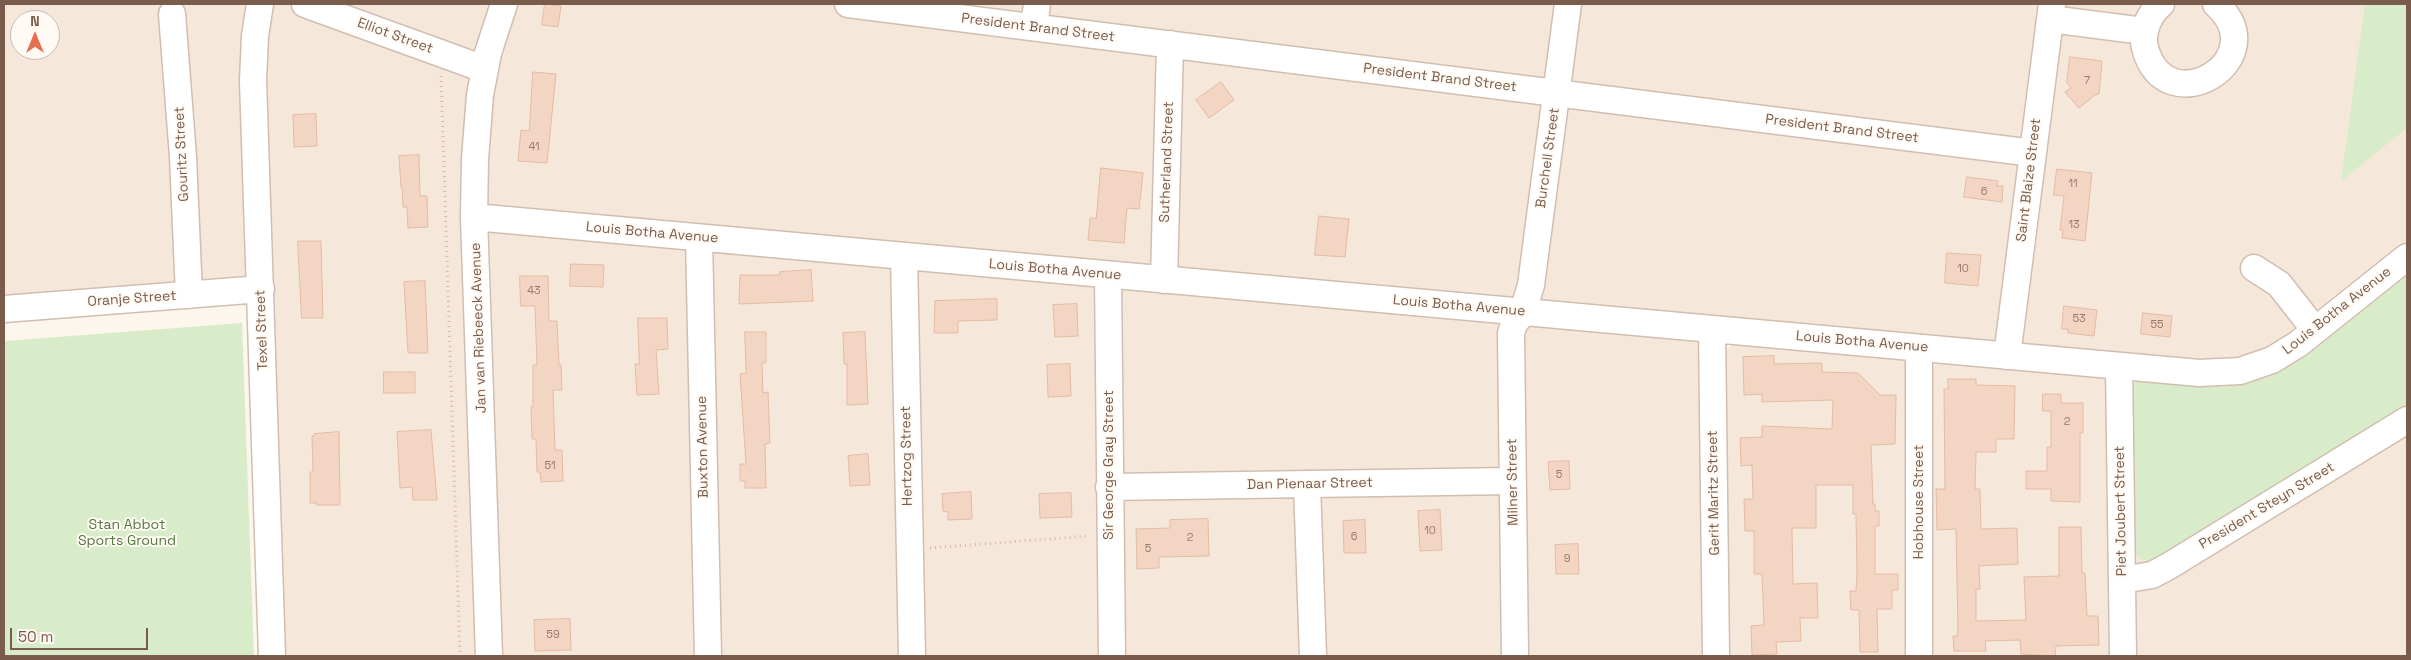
<!DOCTYPE html>
<style>
body{margin:0}
#map{position:relative;width:2411px;height:660px;overflow:hidden;background:#fdf6ec;font-family:"Space Grotesk",sans-serif}
canvas{display:block}
.frame{position:absolute;inset:0;border:5px solid #7a5c4d;pointer-events:none}
.north{position:absolute;left:10px;top:10px;width:50px;height:50px;box-sizing:border-box;background:#fffaf3;border:1px solid #cabbb1;border-radius:50%;rotate:0deg;font-size:14px;font-weight:700;line-height:20px;text-align:center;color:#7a5c4d}
.north::after{content:'';display:block;margin:auto;width:18px;height:22px;background:#e76f51;clip-path:polygon(50% 0,100% 100%,50% 72%,0 100%)}
.scale{position:absolute;left:10px;top:628px;width:138px;height:22px;box-sizing:border-box;border:2px solid #7a5c4d;border-top:0;padding-left:6px;font-size:15px;line-height:18px;white-space:nowrap;color:#7a5c4d;-webkit-text-stroke:4px #fffaf3;paint-order:stroke}
</style>
<div id="map">
<canvas width="2411" height="660"></canvas>
<div class="frame"></div>
<div class="north">N</div>
<div class="scale">50 m</div>
</div>
<script>
const ctx = document.querySelector('canvas').getContext('2d');
ctx.lineJoin = 'round';
function paint(path, color) {
  ctx.fillStyle = color;
  ctx.fill(path, 'evenodd');
}
function stroke(path, color, width, dash) {
  ctx.strokeStyle = color;
  ctx.lineWidth = width;
  ctx.lineCap = dash ? 'butt' : 'round';
  ctx.setLineDash(dash || []);
  ctx.stroke(path);
}
function label(font, color, halo, rows, align = 'center') {
  ctx.font = font + ' "Space Grotesk",sans-serif';
  ctx.lineWidth = 4;
  ctx.setLineDash([]);
  ctx.textBaseline = 'middle';
  ctx.strokeStyle = halo;
  ctx.fillStyle = color;
  for (const [text, x, y, turn = 0] of rows) {
    ctx.save();
    ctx.translate(x, y);
    ctx.rotate((+turn || 0) * Math.PI / 180);
    ctx.textAlign = isNaN(turn) ? turn : align;
    if (halo) ctx.strokeText(text, 0, 0);
    ctx.fillText(text, 0, 0);
    ctx.restore();
  }
}
const residential = new Path2D(`
 M4,4H2407V656H2131L2126,358L1501,301L1508,656H270L260,289L4,308ZM20,20H50V50H20Z
 M1531,322L1695,340L1699,344L1707,656H1525L1518,341Z
 M1739,341L1902,358L1906,363L1911,656H1724L1725,350Z
 M1941,360L2101,377L2106,382L2109,387L2113,656H1928L1930,370Z`);
const green = new Path2D(`
 M2365,4H2407V128L2341,181Z
 M2407,272V412L2155,562C2144,562 2138,558 2132,549V385L2137,381L2148,378L2225,387L2240,385L2270,377L2297,362Z
 M242,323L254,656H4V341Z`);
const building = new Path2D(`
 M545,4L561,6L558,27L542,25Z
 M2070,57L2102,61L2099,94L2095,95L2079,108L2065,92L2071,88L2067,83Z
 M533,72L556,74L547,163L518,161L521,130L529,131Z
 M1221,82L1234,100L1209,118L1196,100Z
 M316,114L317,146L294,147L293,115Z
 M419,155L420,196H427L428,227L408,228L407,207H403L402,187H401L399,156Z
 M1101,168L1143,173L1139,209L1127,208L1124,243L1088,240L1090,218H1096Z
 M2057,169L2092,173L2085,241L2062,238L2063,230H2060L2064,196L2054,195Z
 M1967,177L1998,181L1997,186H2003L2002,202L1964,197Z
 M1319,216L1349,219L1345,257L1315,255Z
 M298,241H321L323,318H302Z
 M1947,253L1981,255L1978,286L1945,283Z
 M571,264L604,265L603,287L570,286Z
 M811,270L813,301L739,304L740,275H780V272Z
 M520,276H548L549,321H557L559,365H561L562,390H553L555,450H562L563,481L541,482L540,472H537L536,439H532L531,407H533V365H537L535,306H521Z
 M425,281L428,353H408L404,282Z
 M997,299V320L958,321V333H934L935,301Z
 M1077,304L1078,336L1055,337L1053,305Z
 M2064,306L2097,310L2094,336L2068,333V329H2062Z
 M2143,313L2172,316L2170,337L2141,334Z
 M638,318H667L668,349L656,350L659,394L637,395L635,364H639Z
 M745,332H766V363H762L763,393L768,392L770,443L765,444L766,488H745V481H740V464H746L740,374L746,373Z
 M865,332L868,404L847,405V364H844L843,333Z
 M1774,356V364L1822,363V372L1858,373L1880,395H1896L1895,444L1871,445L1873,504H1875V511H1879V526H1875V574H1898V590H1892V609H1877L1878,652H1860L1859,610H1851L1850,591H1856L1857,575L1856,514H1853V485H1816V528H1792L1793,584L1817,583L1818,618H1800L1801,641L1776,642L1777,654L1752,655L1751,626L1764,625L1762,574H1754V531H1745L1744,499H1753L1752,465L1741,466L1740,438L1762,437V426L1832,429L1833,400L1762,402V394L1744,395L1743,357Z
 M1070,364L1071,396L1048,397L1047,365Z
 M384,372H415V393H384Z
 M1948,379H1976V385L2015,386L2014,439H1996V452H1976L1975,489H1980L1981,529L2017,528L2018,564L1979,566L1980,589H1976V621L2026,620L2024,577L2059,576V527H2081L2082,573H2085L2087,616H2098L2099,645L2056,646L2055,656L2021,654L2020,640L1985,641L1986,651H1954L1953,636H1957L1958,630L1956,529L1937,530L1936,489H1945L1944,389H1948Z
 M2043,394H2061V403H2083V433H2080V502L2051,501V489H2026V471H2047V447H2051V411H2043Z
 M431,430L437,500H413L412,487L400,488L397,432Z
 M339,432L340,505H317V503H310V472H313L312,436H314V434Z
 M868,454L870,485L850,486L848,456Z
 M1569,461L1570,489L1550,490L1548,462Z
 M971,492L972,519L948,520V512L943,511L942,494Z
 M1071,493L1072,517L1040,518L1039,494Z
 M1440,510L1442,550L1420,551L1418,511Z
 M1208,519L1209,556L1159,557V568L1137,569L1136,529L1170,528V520Z
 M1365,520L1366,553H1344L1343,521Z
 M1578,544L1579,574H1556L1555,545Z
 M570,619L571,650L535,651L534,620Z`);
const path = new Path2D(`
 M441,76L460,656
 M930,548L1089,536`);
const minor = new Path2D(`
 M260,4L255,36L253,81L272,656
 M305,4L484,69
 M848,4L2033,153
 M2161,4C2149,14 2141,32 2145,48C2166,126 2277,59 2216,4
 M172,14L183,157L189,295
 M2050,19L2144,31
 M1034,27L1037,4
 M474,217L2199,373L2240,371L2272,360L2298,344L2407,257
 M699,238L708,656
 M904,256L912,656
 M2254,268L2279,284L2315,330
 M1108,275L1112,656
 M1164,280L1170,44
 M4,309L261,289
 M1712,329L1716,656
 M2007,356L2052,4
 M2119,366L2123,656
 M1307,484L1313,656
 M1109,487L1512,481
 M2122,580L2152,575L2169,566L2407,420
 M489,656L474,217L475,159L480,95L488,53L504,4
 M1515,656L1511,333L1514,324L1523,312L1531,285L1568,4
 M1919,656V348`);
const numberNames = [
 ["7",2087,81],
 ["41",534,147],
 ["11",2073,184],
 ["6",1984,192],
 ["13",2074,225],
 ["10",1963,269],
 ["43",534,291],
 ["53",2079,319],
 ["55",2157,325],
 ["2",2067,422],
 ["51",550,466],
 ["5",1559,475],
 ["10",1430,531],
 ["6",1354,537],
 ["2",1190,538],
 ["5",1148,549],
 ["9",1567,559],
 ["59",553,635]
];
const streetNames = [
 ["President Brand Street",1038,28,7],
 ["Elliot Street",395,36,20],
 ["President Brand Street",1440,78,7],
 ["President Brand Street",1842,129,7],
 ["Gouritz Street",182,154,-93],
 ["Burchell Street",1548,158,-82],
 ["Sutherland Street",1167,162,-88],
 ["Saint Blaize Street",2029,180,-83],
 ["Louis Botha Avenue",652,233,5],
 ["Louis Botha Avenue",1055,270,5],
 ["Oranje Street",132,299,-4],
 ["Louis Botha Avenue",1459,306,5],
 ["Louis Botha Avenue",2337,311,-38],
 ["Jan van Riebeeck Avenue",479,328,-92],
 ["Texel Street",262,330,-92],
 ["Louis Botha Avenue",1862,342,5],
 ["Buxton Avenue",703,447,-91],
 ["Hertzog Street",907,456,-91],
 ["Sir George Gray Street",1109,465,-90],
 ["Milner Street",1513,482,-91],
 ["Dan Pienaar Street",1310,484,-1],
 ["Gerit Maritz Street",1714,493,-91],
 ["Hobhouse Street",1919,502,-90],
 ["President Steyn Street",2267,506,-31],
 ["Piet Joubert Street",2121,511,-91]
];
const parkNames = [
 ["Stan Abbot",127,525],
 ["Sports Ground",127,541]
];
paint(residential, '#f5e8da');
paint(green, '#d8ecc9');
paint(building, '#f3d5c3');
stroke(building, '#e6bba3', 1);
stroke(minor, '#d1beb0', 29);
stroke(path, '#d9b8a5', 3, [1, 4]);
stroke(minor, '#fff', 26);
label('11px', '#987a6a', null, numberNames);
label('14px', '#7a5c4d', '#fffaf3', streetNames);
label('14px', '#537a41', '#fffaf3', parkNames);
</script>
